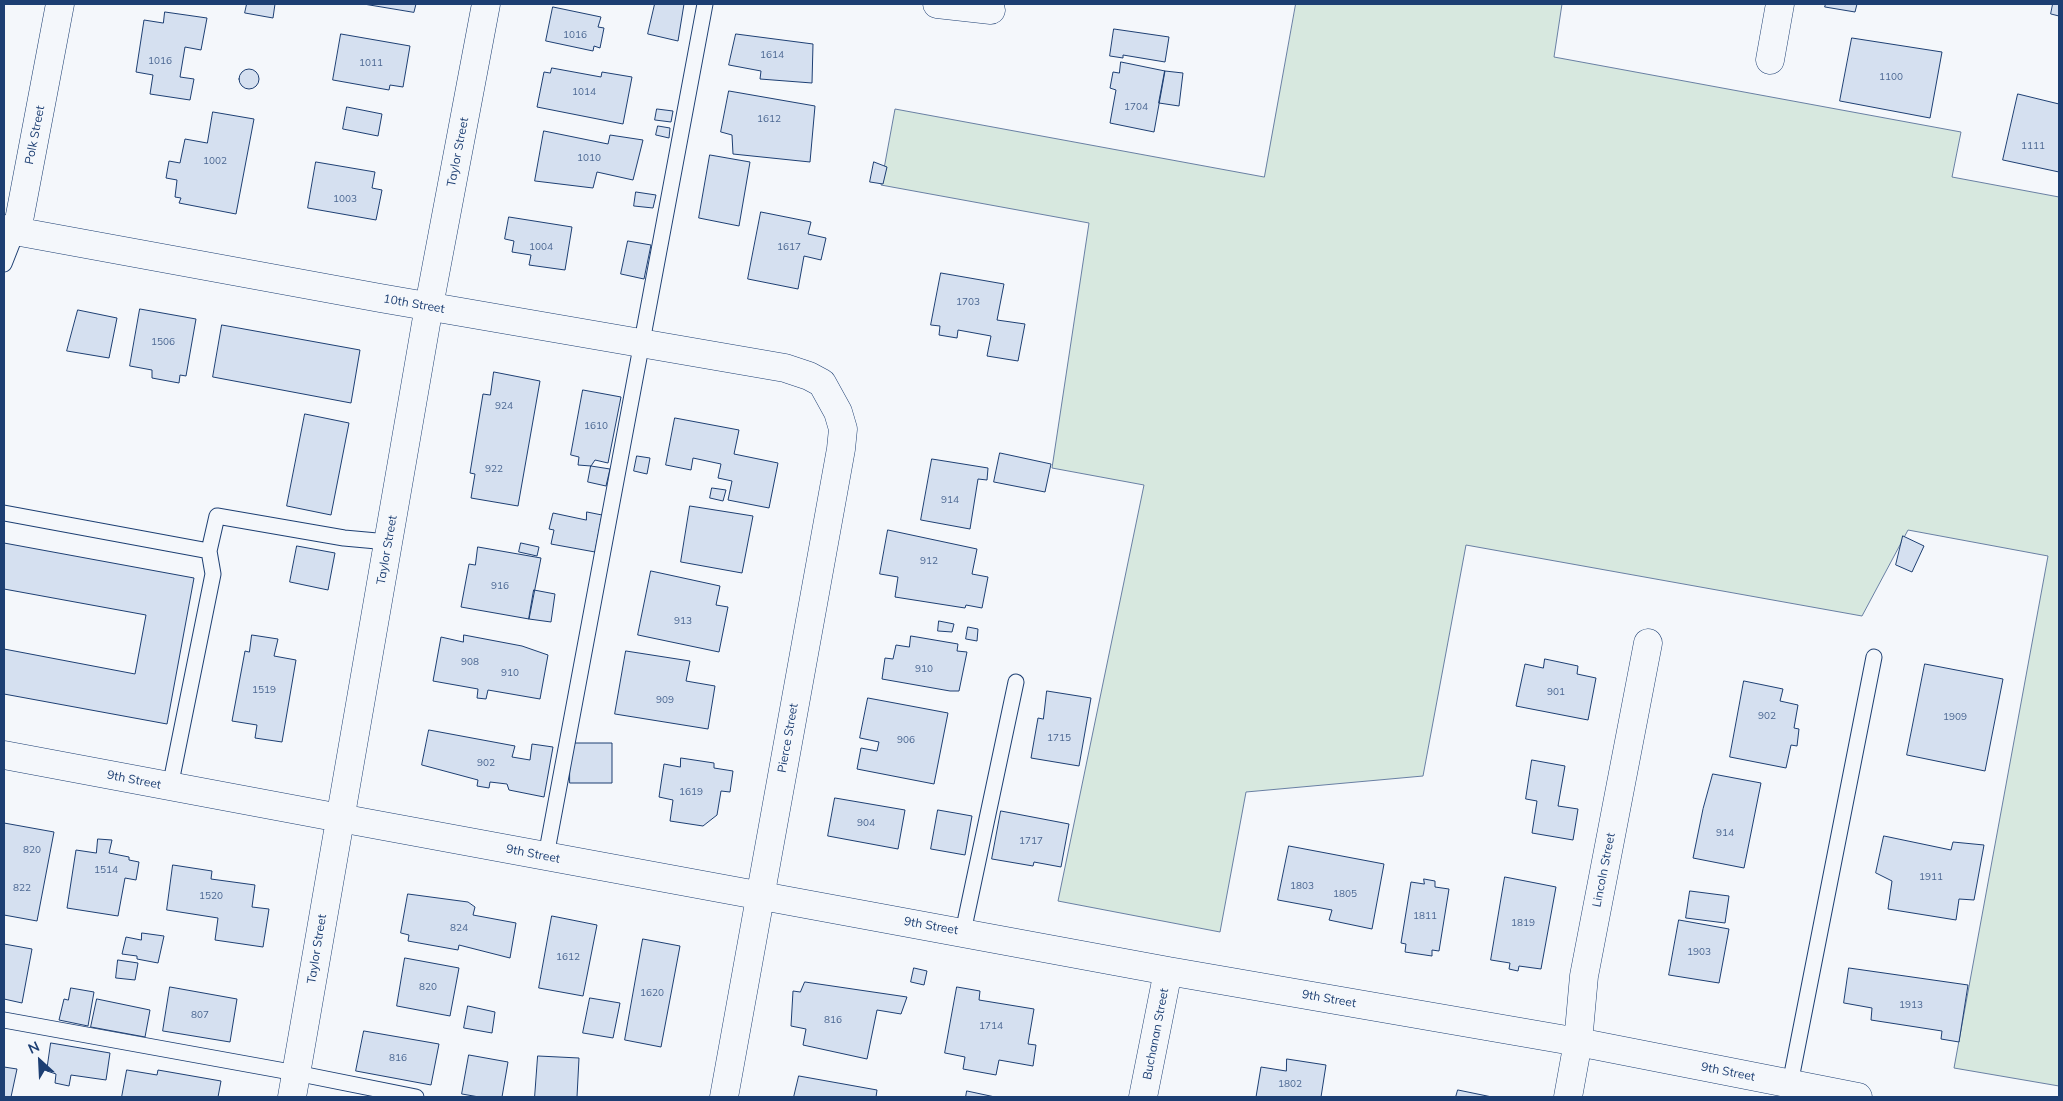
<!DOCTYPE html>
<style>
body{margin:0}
#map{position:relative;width:2063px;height:1101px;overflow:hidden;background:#f4f7fb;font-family:Mulish,sans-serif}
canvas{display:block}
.frame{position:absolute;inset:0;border:5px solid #1d3f73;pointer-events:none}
.north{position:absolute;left:15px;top:1036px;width:50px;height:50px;-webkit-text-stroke:4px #f4f7fb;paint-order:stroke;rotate:335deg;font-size:14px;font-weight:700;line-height:20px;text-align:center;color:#1d3f73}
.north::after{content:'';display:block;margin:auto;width:18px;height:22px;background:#1d3f73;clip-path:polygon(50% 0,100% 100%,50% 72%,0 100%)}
</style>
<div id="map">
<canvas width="2063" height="1101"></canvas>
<div class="frame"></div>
<div class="north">N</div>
</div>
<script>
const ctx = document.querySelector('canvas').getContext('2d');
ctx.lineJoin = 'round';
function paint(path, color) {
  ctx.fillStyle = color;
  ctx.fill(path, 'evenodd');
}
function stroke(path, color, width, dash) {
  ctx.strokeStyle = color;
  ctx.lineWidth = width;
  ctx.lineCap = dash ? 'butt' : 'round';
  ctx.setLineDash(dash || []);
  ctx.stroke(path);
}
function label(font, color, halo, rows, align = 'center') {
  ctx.font = font + ' Mulish,sans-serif';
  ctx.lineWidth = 4;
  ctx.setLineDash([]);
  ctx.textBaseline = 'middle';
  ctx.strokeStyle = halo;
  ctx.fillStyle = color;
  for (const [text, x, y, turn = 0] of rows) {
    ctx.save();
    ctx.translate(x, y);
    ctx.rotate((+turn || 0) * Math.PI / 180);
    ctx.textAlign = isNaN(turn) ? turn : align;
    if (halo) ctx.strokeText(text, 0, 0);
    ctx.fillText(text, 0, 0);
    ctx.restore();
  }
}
const green = new Path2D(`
 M1296,4H1562L1554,57L1961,132L1952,177L2059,197V1086L1954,1068L2048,556L1908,530L1862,616L1466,545L1423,776L1246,792L1220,932L1058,901L1144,485L1052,468L1089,223L881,185L895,109L1264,177Z`);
const building = new Path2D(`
 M247,4H275L273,18L245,13Z
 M364,4H416L414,12Z
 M655,4H684L678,41L648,34Z
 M1826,4H1857L1855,12L1825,7Z
 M2053,4H2059V16L2051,14Z
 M553,7L601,17L598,27L604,28L600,48L594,46L593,51L546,41Z
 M165,12L207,18L201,50L185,47L180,77L194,79L190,100L150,94L153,75L136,72L144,20L163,23Z
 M1114,29L1169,37L1165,62L1123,55V58L1110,56Z
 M341,34L410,46L403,87L390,85L389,90L333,80Z
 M736,34L813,44L812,83L760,79L761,71L729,65Z
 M1852,38L1942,52L1930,118L1840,101Z
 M1121,62L1165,71L1154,132L1110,123L1116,90L1110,88L1113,72L1119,73Z
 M552,68L601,77L602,72L632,77L623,124L537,107L544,72L550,73Z
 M239 79a10 10 0 1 1 20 0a10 10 0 1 1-20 0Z
 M1165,71L1183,73L1179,106L1159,103Z
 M729,91L815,106L810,162L733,154L732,135L721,132Z
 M2018,94L2059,104V172L2003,160Z
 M347,107L382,114L378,136L343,129Z
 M657,109L673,111L671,122L655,120Z
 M213,112L254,119L236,214L179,203L181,198L175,197L177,180L166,178L169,161L180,163L185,139L207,143Z
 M658,126L670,128L669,138L656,135Z
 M544,131L608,144L610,135L643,140L633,180L597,172L593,188L535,181Z
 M710,155L750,162L739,226L699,218Z
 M316,162L375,172L372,188L382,190L376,220L308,208Z
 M874,162L887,167L883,184L870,182Z
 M636,192L656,195L653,208L634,206Z
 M761,212L811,222L808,234L826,238L821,260L804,256L798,289L748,279Z
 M509,217L572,227L565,270L529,265L531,255L512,252L514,241L505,239Z
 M628,241L651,245L644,279L621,274Z
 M941,273L1004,284L997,320L1025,324L1018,361L987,356L991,336L958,330L957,338L939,335L940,326L931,325Z
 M140,309L196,319L186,376L180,375L179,383L152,378V370L130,366Z
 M78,310L117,318L109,358L67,351Z
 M222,325L360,350L351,403L213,377Z
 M494,372L540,381L518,506L471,498L475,474L470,473L483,394L490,395Z
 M583,390L621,397L608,463L595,460L591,466L578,465L579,457L571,455Z
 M305,414L349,423L331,515L287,506Z
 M675,418L739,430L734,454L778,463L769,508L728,500L732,481L718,478L721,464L693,458L691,470L666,465Z
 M1000,453L1051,464L1045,492L994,482Z
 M637,456L650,458L647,474L634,471Z
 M932,459L988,468L987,480L978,479L970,529L921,520Z
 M591,466L610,469L606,486L588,482Z
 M712,488L726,490L723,501L710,498Z
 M690,506L753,516L742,573L681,562Z
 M587,512L602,515L595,552L551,544L554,530L549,529L553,513L586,520Z
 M888,530L977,549L972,574L988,577L982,608L966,605L965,608L895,597L898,577L880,574Z
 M1903,536L1924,546L1912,572L1896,565Z
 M4,543L194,578L167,724L4,694V649L135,674L146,615L4,589Z
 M521,543L539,547L537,556L519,552Z
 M297,546L335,553L328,590L290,582Z
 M478,547L541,558L529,619L461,607L469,564L475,565Z
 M651,571L720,586L716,605L728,607L719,652L638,635Z
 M534,590L555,594L551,622L529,619Z
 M939,621L954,624L952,632L938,631Z
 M968,627L978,629L977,641L966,639Z
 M252,635L278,639L274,656L296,660L282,742L255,738L257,725L232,721L245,651L249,652Z
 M464,635L522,646L548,655L540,699L488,690L486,699L477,698L478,689L433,681L441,637L463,642Z
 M911,636L958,644L957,651L967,652L959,691H950L882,679L885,658L893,659L896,645L909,647Z
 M626,651L690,661L686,681L715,686L708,729L615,714Z
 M1545,659L1578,666L1577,674L1596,678L1588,720L1516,706L1525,664L1543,668Z
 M1925,664L2003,679L1985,771L1907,755Z
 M1744,681L1783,689L1780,701L1798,705L1794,728L1799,729L1797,746L1791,745L1786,768L1730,757Z
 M1047,691L1091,698L1079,766L1031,758L1038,718L1043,719Z
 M868,698L948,713L934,784L857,769L861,748L877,751L879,742L860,738Z
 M429,730L515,746L512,757L530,760L532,744L553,747L544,797L509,790L507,784L490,782L489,788L477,786L478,780L422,765Z
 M570,743H612V783H570Z
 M681,758L714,763V768L733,771L730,792L721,791L717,815L703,826L670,821L673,800L659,797L664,764L680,767Z
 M1532,760L1565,766L1558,806L1578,809L1573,840L1532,833L1537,801L1526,799Z
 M1713,774L1761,783L1744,868L1693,858L1703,809Z
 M835,798L905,810L898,849L828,836Z
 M938,810L972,816L965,855L931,849Z
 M1001,811L1069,824L1061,867L1034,862L1033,866L992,859Z
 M4,823L54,832L37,921L4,915Z
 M1884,836L1951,850L1953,842L1984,845L1974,900L1959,899L1956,920L1888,909L1892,881L1876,873Z
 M98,839L112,840L109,853L129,857V860L139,862L136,880L125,878L118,916L67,908L76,850L96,853Z
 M1289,846L1384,864L1372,929L1329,920L1332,910L1278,900Z
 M173,865L212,871L211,879L255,885L252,907L269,909L263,947L215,940L218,918L167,910Z
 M1505,877L1556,887L1541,969L1519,966L1518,971L1509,969L1510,963L1491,960Z
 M1424,879L1435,881V887L1449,889L1439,951L1432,950V956L1405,952L1406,944L1401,943L1411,882L1424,884Z
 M1690,891L1729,896L1725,923L1686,918Z
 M408,894L468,902L475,907L473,915L516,923L510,958L459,945L458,950L408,941L409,935L401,933Z
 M552,916L597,925L583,996L539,988Z
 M1679,920L1729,929L1719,983L1669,975Z
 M142,933L164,936L158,963L137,959V956L122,954L126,937L141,940Z
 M643,939L680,946L661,1047L625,1040Z
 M4,944L32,949L22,1003L4,999Z
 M405,958L459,968L450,1016L397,1006Z
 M118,960L138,963L135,980L116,978Z
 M914,968L927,971L924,985L911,982Z
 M1849,968L1968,985L1959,1042L1941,1039L1942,1031L1871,1020L1872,1008L1844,1003Z
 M805,982L907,997L901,1014L877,1010L867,1059L803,1045L806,1029L791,1026L793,991L800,992Z
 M170,987L237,999L230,1042L163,1031Z
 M957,987L980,991L979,1000L1034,1009L1028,1044L1036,1045L1033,1066L999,1060L996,1075L963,1069L965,1057L945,1053Z
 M71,988L94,992L88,1026L59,1020L64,999L68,1000Z
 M590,998L620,1003L613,1038L583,1033Z
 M97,999L150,1010L145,1037L91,1027Z
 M468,1006L495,1012L492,1033L464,1028Z
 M364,1031L439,1044L431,1085L356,1071Z
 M51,1043L110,1053L106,1080L71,1075L69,1086L55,1083L56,1074L47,1071Z
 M469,1055L508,1062L502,1097H479L462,1094Z
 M538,1056L579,1058L577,1097H535Z
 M1287,1059L1326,1065L1321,1097H1256L1261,1067L1286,1071Z
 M4,1067L17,1069L11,1097H4Z
 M127,1070L157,1075L158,1070L221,1081L218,1097H122Z
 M799,1076L877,1090L876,1097H794Z
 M1458,1090L1492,1097H1456Z
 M967,1091L995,1097H966Z`);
const lane = new Path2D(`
 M4,264L17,231
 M4,513L209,551L217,516L344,538L388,542
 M170,787L213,574L209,551
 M546,856L705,4
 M963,932L1016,682
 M4,1020L296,1073L416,1097
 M1790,1084L1874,657`);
const street = new Path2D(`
 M937,4L991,10
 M1770,60L1780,4
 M4,229L380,298L785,368L809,376L822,383L838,412L843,429L841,449L724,1097
 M17,231L60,4
 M340,818L1168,971L1578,1042L1858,1097
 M1143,1097L1168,971
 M1568,1097L1578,1042L1584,976L1648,643`);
const secondary = new Path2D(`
 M4,755L340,818
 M292,1097L429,306L486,4`);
const numberNames = [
 ["1016",575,35],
 ["1614",772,55],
 ["1016",160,61],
 ["1011",371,63],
 ["1100",1891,77],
 ["1014",584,92],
 ["1704",1136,107],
 ["1612",769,119],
 ["1111",2033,146],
 ["1010",589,158],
 ["1002",215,161],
 ["1003",345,199],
 ["1004",541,247],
 ["1617",789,247],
 ["1703",968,302],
 ["1506",163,342],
 ["924",504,406],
 ["1610",596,426],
 ["922",494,469],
 ["914",950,500],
 ["912",929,561],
 ["916",500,586],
 ["913",683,621],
 ["908",470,662],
 ["910",924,669],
 ["910",510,673],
 ["1519",264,690],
 ["901",1556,692],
 ["909",665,700],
 ["902",1767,716],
 ["1909",1955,717],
 ["1715",1059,738],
 ["906",906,740],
 ["902",486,763],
 ["1619",691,792],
 ["904",866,823],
 ["914",1725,833],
 ["1717",1031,841],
 ["820",32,850],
 ["1514",106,870],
 ["1911",1931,877],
 ["1803",1302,886],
 ["822",22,888],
 ["1805",1345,894],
 ["1520",211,896],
 ["1811",1425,916],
 ["1819",1523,923],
 ["824",459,928],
 ["1903",1699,952],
 ["1612",568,957],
 ["820",428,987],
 ["1620",652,993],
 ["1913",1911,1005],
 ["807",200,1015],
 ["816",833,1020],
 ["1714",991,1026],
 ["816",398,1058],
 ["1802",1290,1084]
];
const streetNames = [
 ["Polk Street",35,135,-79],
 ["Taylor Street",458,152,-79],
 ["10th Street",414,304,10],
 ["Taylor Street",387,550,-80],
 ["Pierce Street",788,738,-80],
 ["9th Street",134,780,11],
 ["9th Street",533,854,11],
 ["Lincoln Street",1604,870,-79],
 ["9th Street",931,926,10],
 ["Taylor Street",317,949,-81],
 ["9th Street",1329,999,10],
 ["Buchanan Street",1156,1034,-79],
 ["9th Street",1728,1072,11]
];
paint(green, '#d7e8df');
stroke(green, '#687fa3', 1);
paint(building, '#d5e0f0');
stroke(building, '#1d3f73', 1);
stroke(lane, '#1d3f73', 17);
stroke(street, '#1d3f73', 29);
stroke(secondary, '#1d3f73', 29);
stroke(lane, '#f4f7fb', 15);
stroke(street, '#f4f7fb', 28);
stroke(secondary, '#f4f7fb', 28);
label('10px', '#4b6792', null, numberNames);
label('12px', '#1d3f73', '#f4f7fb', streetNames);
</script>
